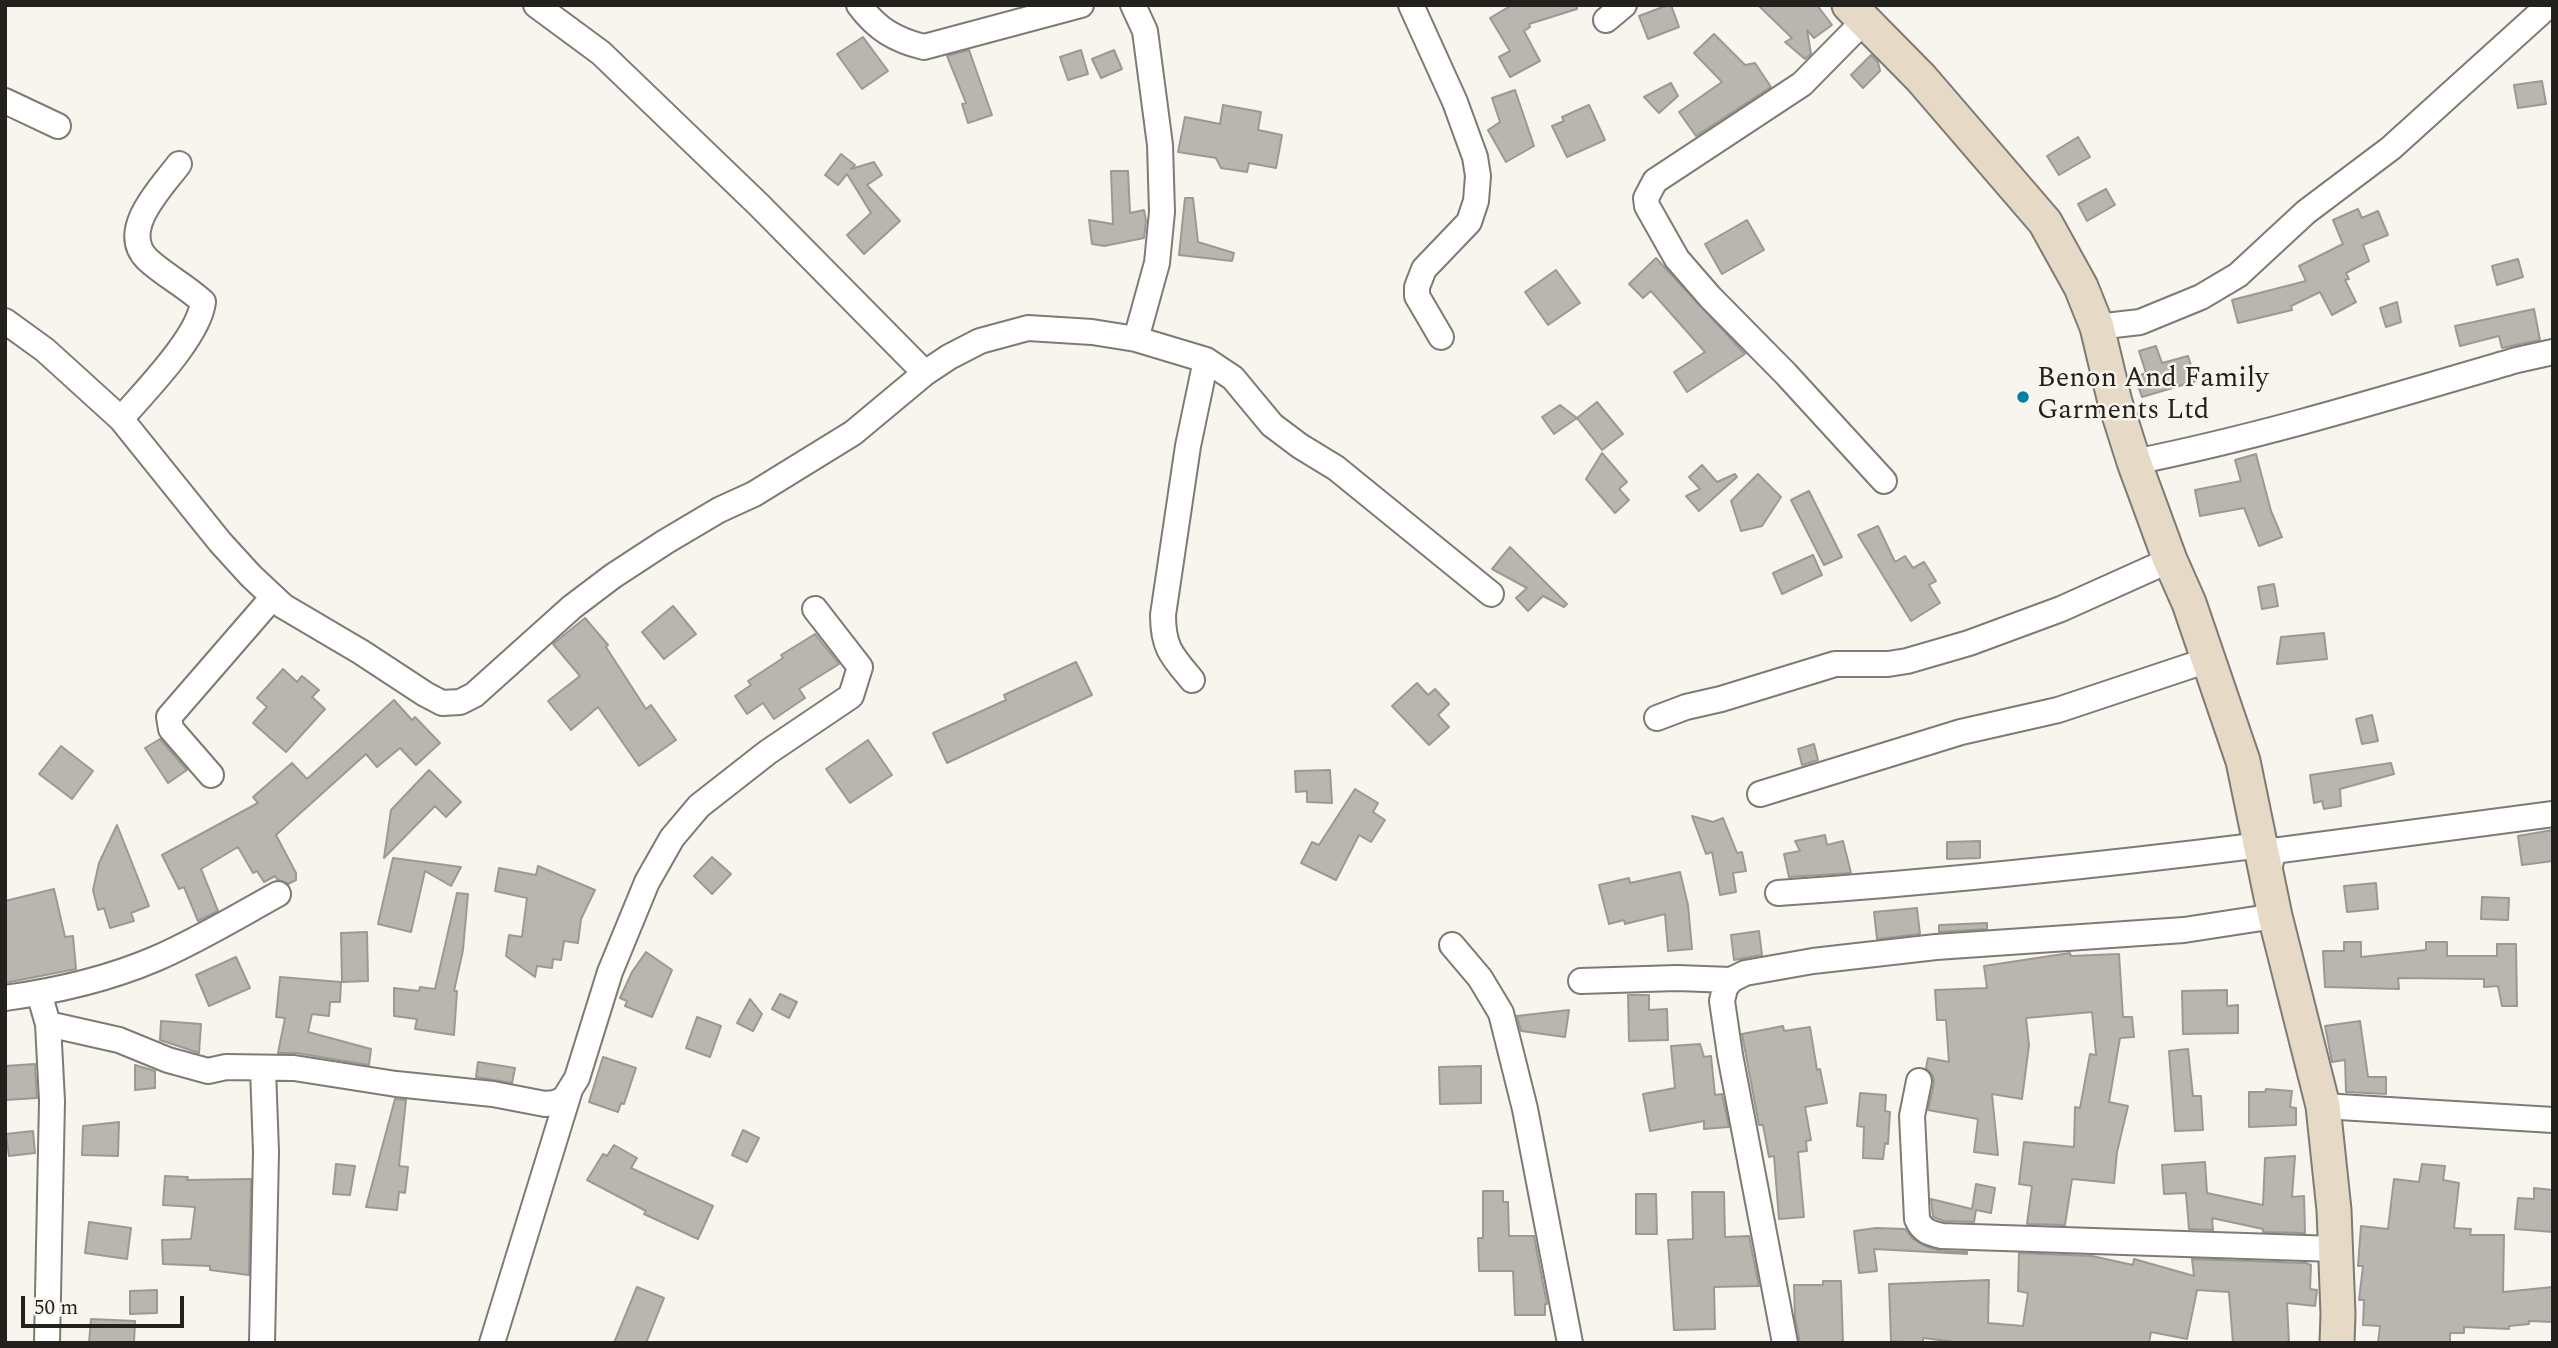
<!DOCTYPE html>
<style>
body{margin:0}
#map{position:relative;width:2558px;height:1348px;overflow:hidden;background:#f8f4ee;font-family:Spectral,serif}
canvas{display:block}
.frame{position:absolute;inset:0;border:7px solid #22211e;pointer-events:none}
.scale{position:absolute;left:21px;top:1296px;width:163px;height:32px;box-sizing:border-box;border:4px solid #22211e;border-top:0;padding-left:9px;font-size:21px;line-height:24px;white-space:nowrap;color:#22211e;-webkit-text-stroke:5px #f8f4ee;paint-order:stroke}
</style>
<div id="map">
<canvas width="2558" height="1348"></canvas>
<div class="frame"></div>
<div class="scale">50 m</div>
</div>
<script>
const ctx = document.querySelector('canvas').getContext('2d');
ctx.lineJoin = 'round';
function paint(path, color) {
  ctx.fillStyle = color;
  ctx.fill(path, 'evenodd');
}
function stroke(path, color, width, dash) {
  ctx.strokeStyle = color;
  ctx.lineWidth = width;
  ctx.lineCap = dash ? 'butt' : 'round';
  ctx.setLineDash(dash || []);
  ctx.stroke(path);
}
function label(font, color, halo, rows, align = 'center') {
  ctx.font = font + ' Spectral,serif';
  ctx.lineWidth = 5;
  ctx.setLineDash([]);
  ctx.textBaseline = 'middle';
  ctx.strokeStyle = halo;
  ctx.fillStyle = color;
  for (const [text, x, y, turn = 0] of rows) {
    ctx.save();
    ctx.translate(x, y);
    ctx.rotate((+turn || 0) * Math.PI / 180);
    ctx.textAlign = isNaN(turn) ? turn : align;
    if (halo) ctx.strokeText(text, 0, 0);
    ctx.fillText(text, 0, 0);
    ctx.restore();
  }
}
const building = new Path2D(`
 M1512,5H1577V9L1529,24L1530,27L1524,31L1540,61L1510,77L1499,57L1510,51L1490,18Z
 M1668,5H1671L1679,27L1648,39L1639,16Z
 M1758,5H1817L1832,25L1814,38L1807,30L1811,54L1805,59L1785,42L1792,38Z
 M1714,34L1745,65L1755,63L1771,87L1696,136L1679,112L1722,82L1694,53Z
 M863,37L888,71L862,89L837,54Z
 M969,50L992,115L968,123L962,104L966,103L947,56Z
 M1081,50L1088,74L1068,80L1060,57Z
 M1114,50L1122,69L1101,78L1092,59Z
 M1871,55L1878,62L1880,71L1863,88L1851,75Z
 M2542,81L2546,104L2518,108L2514,85Z
 M1671,83L1678,96L1659,113L1644,97Z
 M1515,90L1534,146L1506,162L1488,130L1500,122L1492,98Z
 M1223,105L1261,112L1258,130L1282,135L1276,168L1249,163L1247,172L1221,168L1216,158L1178,152L1185,117L1220,124Z
 M1589,105L1605,140L1567,157L1552,126L1564,121L1562,117Z
 M2078,137L2090,157L2059,175L2047,156Z
 M841,154L855,165L851,169L874,162L882,175L867,185L900,221L864,254L847,235L871,213L847,174L838,185L825,175Z
 M1111,171H1128L1130,213L1144,210L1146,221L1144,238L1104,246L1092,244L1089,220L1113,224Z
 M2106,189L2115,205L2087,221L2078,204Z
 M1185,198H1193L1198,242L1234,253L1232,261L1179,255Z
 M2358,209L2362,218L2378,211L2388,235L2363,245L2369,261L2346,273L2349,279L2345,280L2356,302L2332,315L2320,292L2291,306L2292,310L2238,323L2232,300L2306,281L2299,266L2343,244L2333,220Z
 M1747,220L1764,250L1722,274L1705,244Z
 M1656,258L1745,354L1687,392L1674,372L1705,352L1651,291L1643,298L1629,284Z
 M2518,259L2523,277L2497,285L2492,266Z
 M1556,270L1580,303L1548,325L1525,292Z
 M2397,302L2401,322L2386,327L2380,308Z
 M2534,309L2540,340L2502,348L2499,336L2460,346L2455,326Z
 M2156,346L2162,363L2188,356L2196,381L2142,397L2135,377L2146,373L2139,351Z
 M1597,402L1623,434L1602,450L1577,418Z
 M1560,405L1577,418L1554,434L1542,417Z
 M1602,453L1627,482L1619,489L1629,500L1615,513L1586,479Z
 M2256,454L2271,511L2282,537L2259,546L2244,508L2200,516L2195,490L2241,481L2235,460Z
 M1702,465L1717,482L1735,474L1737,477L1699,511L1686,496L1700,489L1689,477Z
 M1758,474L1781,497L1762,526L1741,531L1731,501Z
 M1809,491L1842,557L1824,565L1791,500Z
 M1878,526L1895,562L1905,556L1913,568L1924,562L1936,581L1929,585L1940,603L1911,621L1858,535Z
 M1510,547L1567,604L1564,607L1543,596L1528,611L1516,598L1527,588L1492,569Z
 M1813,555L1822,575L1782,594L1773,573Z
 M2274,584L2278,606L2262,609L2258,587Z
 M673,606L696,634L664,659L642,632Z
 M585,618L608,645L606,647L646,709L651,705L676,740L639,766L598,707L571,730L548,701L580,676L553,644Z
 M2324,633L2327,659L2277,664L2281,637Z
 M815,634L839,664L799,689L805,698L774,719L763,703L747,714L735,696L751,685L748,681L783,658L781,655Z
 M1076,662L1092,695L947,763L933,733L1006,700L1004,695Z
 M283,669L297,682L302,676L319,690L312,697L325,709L286,752L253,723L267,707L257,698Z
 M1417,683L1428,695L1435,689L1449,704L1438,715L1449,727L1429,745L1392,706Z
 M394,700L412,720L415,717L440,743L416,765L400,748L377,767L366,754L276,835L296,873V880L288,884L277,879L275,876L264,882L257,871L253,873L238,847L201,869L218,911L198,921L184,887L179,889L162,855L258,803L253,797L292,763L307,779Z
 M2372,715L2378,741L2362,744L2356,719Z
 M160,739L187,770L168,783L145,748Z
 M868,740L892,775L850,803L826,769Z
 M1814,744L1818,760L1802,765L1798,749Z
 M61,746L93,771L72,799L39,774Z
 M2391,763L2394,774L2340,789L2341,806L2324,809L2322,801L2314,803L2310,775Z
 M429,770L461,802L446,817L435,806L384,858L391,810Z
 M1330,770L1332,803L1307,802V791L1296,792L1295,771Z
 M1355,789L1378,803L1373,812L1385,820L1371,842L1359,835L1336,880L1301,863L1312,842L1319,845Z
 M1692,816L1713,822L1723,818L1737,853L1742,852L1746,871L1733,873L1736,892L1720,895L1712,852L1706,854Z
 M117,825L149,906L131,913L134,921L110,928L104,908L98,910L93,890L99,863Z
 M2553,830V861L2522,865L2518,836Z
 M1825,835L1827,845L1843,841L1851,873L1789,877L1784,854L1800,851L1795,841Z
 M1980,841V858L1947,859V842Z
 M712,857L731,874L712,894L694,876Z
 M393,858L461,867L451,886L425,871L411,932L378,924Z
 M538,866L595,890L581,919L578,943L564,941L561,960L553,959L552,968L537,966L535,977L506,956L509,935L522,937L527,898L495,891L499,868L536,875Z
 M1680,872L1688,905L1692,949L1668,951L1665,914L1625,924L1624,920L1609,924L1599,885L1629,878L1630,883Z
 M2376,883L2378,909L2347,912L2344,886Z
 M54,889L65,937L73,936L76,969L5,983V901Z
 M457,893L468,894L463,950L454,991H457L454,1035L415,1029L417,1019L394,1016V988L419,991L420,987L435,989Z
 M2482,897L2509,898L2508,920L2481,919Z
 M1917,908L1920,934L1877,939L1874,912Z
 M1987,923V929L1939,932V925Z
 M1759,931L1762,955L1734,960L1731,935Z
 M367,932L368,981L342,982L341,933Z
 M2344,942H2361V957L2426,950V942H2447V956H2497V944H2516L2517,1006H2502L2498,986L2484,987V979L2398,978L2399,989L2325,987L2323,951H2344Z
 M646,952L672,970L652,1017L625,1006L627,1001L620,998L632,972Z
 M2070,953L2071,956L2119,954L2123,1017H2132L2134,1037L2120,1038L2109,1102L2128,1106L2117,1152L2114,1183L2072,1179L2065,1225L2027,1224L2032,1186L2019,1184L2024,1142L2074,1147L2075,1107L2080,1108L2090,1054L2096,1055L2092,1012L2026,1018L2029,1045L2022,1099L1992,1094L1998,1155L1974,1152L1978,1119L1928,1110L1934,1083L1933,1076L1926,1068L1928,1058L1949,1062L1946,1020H1937L1935,990L1987,988L1984,966Z
 M236,957L250,988L209,1006L196,975Z
 M280,977L341,982L340,1002H330L329,1016L312,1014L308,1032L371,1049L369,1065L296,1053H278L285,1018L276,1017Z
 M2227,990V1006L2238,1005V1033L2183,1034L2182,991Z
 M780,994L797,1002L789,1018L772,1009Z
 M1628,995H1649V1010L1667,1009L1668,1040L1629,1041Z
 M750,999L762,1014L753,1031L737,1023Z
 M1569,1010L1565,1037L1521,1031L1517,1016Z
 M697,1017L721,1026L710,1057L686,1048Z
 M161,1021L201,1024L199,1053L160,1040Z
 M2360,1021L2368,1077H2386V1094L2346,1092L2345,1060L2332,1062L2325,1026Z
 M1783,1026L1784,1031L1810,1027L1817,1070L1820,1069L1827,1103L1805,1107L1811,1140L1806,1141L1807,1151L1798,1152L1804,1217L1779,1219L1774,1156L1769,1157L1763,1125H1759L1742,1034Z
 M1700,1044L1704,1057L1711,1056L1715,1095L1722,1094L1729,1127L1704,1129V1121L1650,1131L1643,1094L1675,1088L1671,1046Z
 M2188,1049L2193,1096H2201L2203,1130L2175,1131L2169,1051Z
 M603,1057L636,1068L624,1104L621,1103L618,1112L589,1102Z
 M478,1062L515,1068L512,1083L476,1077Z
 M35,1064L37,1098L5,1100V1066Z
 M135,1065L155,1071V1088L135,1090Z
 M1481,1066V1103L1440,1104L1439,1067Z
 M2266,1089L2292,1091L2290,1107L2296,1108V1125L2249,1127V1092H2265Z
 M1860,1093L1886,1095L1885,1111L1890,1112L1888,1144L1885,1143L1883,1159L1863,1158L1864,1127L1857,1126Z
 M395,1099L406,1100L399,1166L408,1167L405,1193L399,1192L397,1210L366,1207Z
 M119,1122L118,1156L82,1155L83,1126Z
 M743,1130L759,1138L747,1162L732,1155Z
 M33,1131L35,1153L9,1156L6,1134Z
 M614,1145L637,1158L631,1168L713,1206L698,1239L644,1214L646,1211L587,1180L603,1154L607,1156Z
 M2295,1156L2292,1197L2304,1196L2305,1233L2263,1232V1229L2212,1218L2213,1230L2189,1229L2186,1193L2164,1194L2162,1165L2205,1162L2207,1193L2263,1205L2265,1158Z
 M336,1164L355,1166L350,1195L333,1194Z
 M2422,1164L2445,1166L2443,1180L2459,1183L2454,1228L2471,1229L2470,1235H2504L2503,1292L2553,1287V1322L2529,1321V1324L2509,1326V1329L2464,1327V1333H2450V1343H2378L2380,1326L2363,1325L2364,1300H2359L2363,1266H2358L2361,1226L2388,1229L2394,1179L2419,1182Z
 M165,1176L188,1177L187,1180L251,1179L249,1275L210,1270V1266L163,1264L162,1240L191,1239L195,1207L163,1205Z
 M1976,1184L1995,1188L1991,1213L1976,1210L1974,1222L1944,1221L1933,1217L1931,1199L1972,1209Z
 M2534,1188L2553,1190V1232L2515,1229L2518,1198L2534,1199Z
 M1483,1191H1503V1202H1508L1509,1236H1534L1547,1304H1545V1315H1515L1513,1271H1479L1478,1238H1483Z
 M1692,1192H1724L1725,1237L1749,1236L1759,1286L1714,1287L1715,1329L1674,1330L1668,1240L1693,1239Z
 M1636,1194H1656L1657,1234H1636Z
 M89,1222L131,1228L127,1259L85,1253Z
 M1876,1228L1905,1229L1913,1239L1925,1246L1941,1251L1967,1252V1254L1874,1249L1877,1271L1859,1273L1854,1231Z
 M2019,1253L2092,1256L2133,1265L2134,1259L2194,1276L2192,1259L2306,1263L2311,1265L2310,1289L2317,1290L2315,1306L2287,1303L2289,1343H2233L2229,1292L2197,1290L2187,1339L2151,1332L2149,1343H1964L1923,1338V1343L1891,1341L1889,1284L1989,1280L1988,1323L2023,1326L2028,1293L2018,1291Z
 M1823,1281H1841L1843,1343H1800L1795,1318L1794,1285H1823Z
 M637,1287L664,1298L646,1343H614Z
 M157,1290V1313L130,1314V1291Z
 M91,1319L135,1321L134,1343H89Z`);
const street = new Path2D(`
 M536,5L601,53L759,205L925,373
 M859,5C877,29 895,40 924,47L1081,5
 M1133,5L1145,31L1160,145L1162,212L1157,263L1136,339
 M1411,5L1455,102L1475,157L1478,176L1476,201L1469,222L1424,269L1417,287V296L1441,337
 M1606,20L1624,5
 M1864,21L1802,84L1655,181L1646,198L1647,206L1677,259L1710,297L1786,374L1884,481
 M5,101L58,126
 M5,321L45,350L121,419L220,542L251,576L283,606L361,652L425,694L442,703L460,702L474,695L572,607L613,576L665,542L719,510L754,494L853,433L925,373L949,357L980,341L1028,328L1092,332L1136,339L1206,360L1233,378L1272,425L1300,446L1336,468L1491,594
 M2097,327L2140,322L2201,297L2238,275L2306,212L2391,148L2549,5
 M121,419C144,392 199,337 203,302C186,286 164,275 147,259C118,230 162,187 179,164
 M2134,462C2264,436 2390,397 2517,360L2553,352
 M1192,680C1172,656 1163,648 1163,615L1188,446L1206,360
 M1657,718L1686,707L1721,699L1835,664H1888L1907,661L1969,643L2061,609L2170,560
 M211,775L171,729L169,717L273,597
 M1760,794L1961,732L2058,710L2208,660
 M2268,876L2273,851L2553,814
 M1778,893C1940,882 2101,865 2262,845
 M1452,945L1480,978L1501,1013L1525,1109L1570,1343
 M1581,981L1677,978L1731,980
 M39,993L48,1024L52,1101L47,1343
 M5,998C56,991 108,979 155,959C197,941 238,916 278,894
 M48,1024L119,1040L168,1060L208,1071L226,1067L294,1068L396,1084L493,1094L545,1104L555,1103L564,1099L577,1078L610,972L647,882L672,838L699,806L768,752L851,696L860,667L815,609
 M1919,1081L1912,1116L1917,1219C1922,1231 1929,1233 1942,1236L2336,1249
 M2323,1106L2553,1120
 M262,1343L266,1152L263,1069
 M492,1343L569,1093
 M1785,1343L1730,1055L1722,1001L1725,988L1731,980L1745,973L1813,961L1936,947L2184,930L2275,916`);
const secondary = new Path2D(`
 M1849,5L1921,78L2045,222L2081,287L2097,327L2115,402L2134,462L2170,560L2189,603L2243,761L2275,916L2323,1106L2334,1210L2338,1314L2337,1343`);
const markers = [
 [2023,397,7,"#0080a5"]
];
const poiNames = [
 ["Benon And Family",2037,381],
 ["Garments Ltd",2037,413]
];
paint(building, '#b9b5af');
stroke(building, '#9d9893', 2);
stroke(street, '#7e7a74', 28);
stroke(secondary, '#7e7a74', 37);
stroke(street, '#fff', 24);
stroke(secondary, '#e6dac7', 33);
for (const [x, y, r, color] of markers) {
  const dot = new Path2D();
  dot.arc(x, y, r, 0, 2 * Math.PI);
  ctx.fillStyle = color;
  ctx.fill(dot);
  stroke(dot, '#f8f4ee', 2.5);
}
label('28px', '#22211e', '#f8f4ee', poiNames, 'left');
</script>
